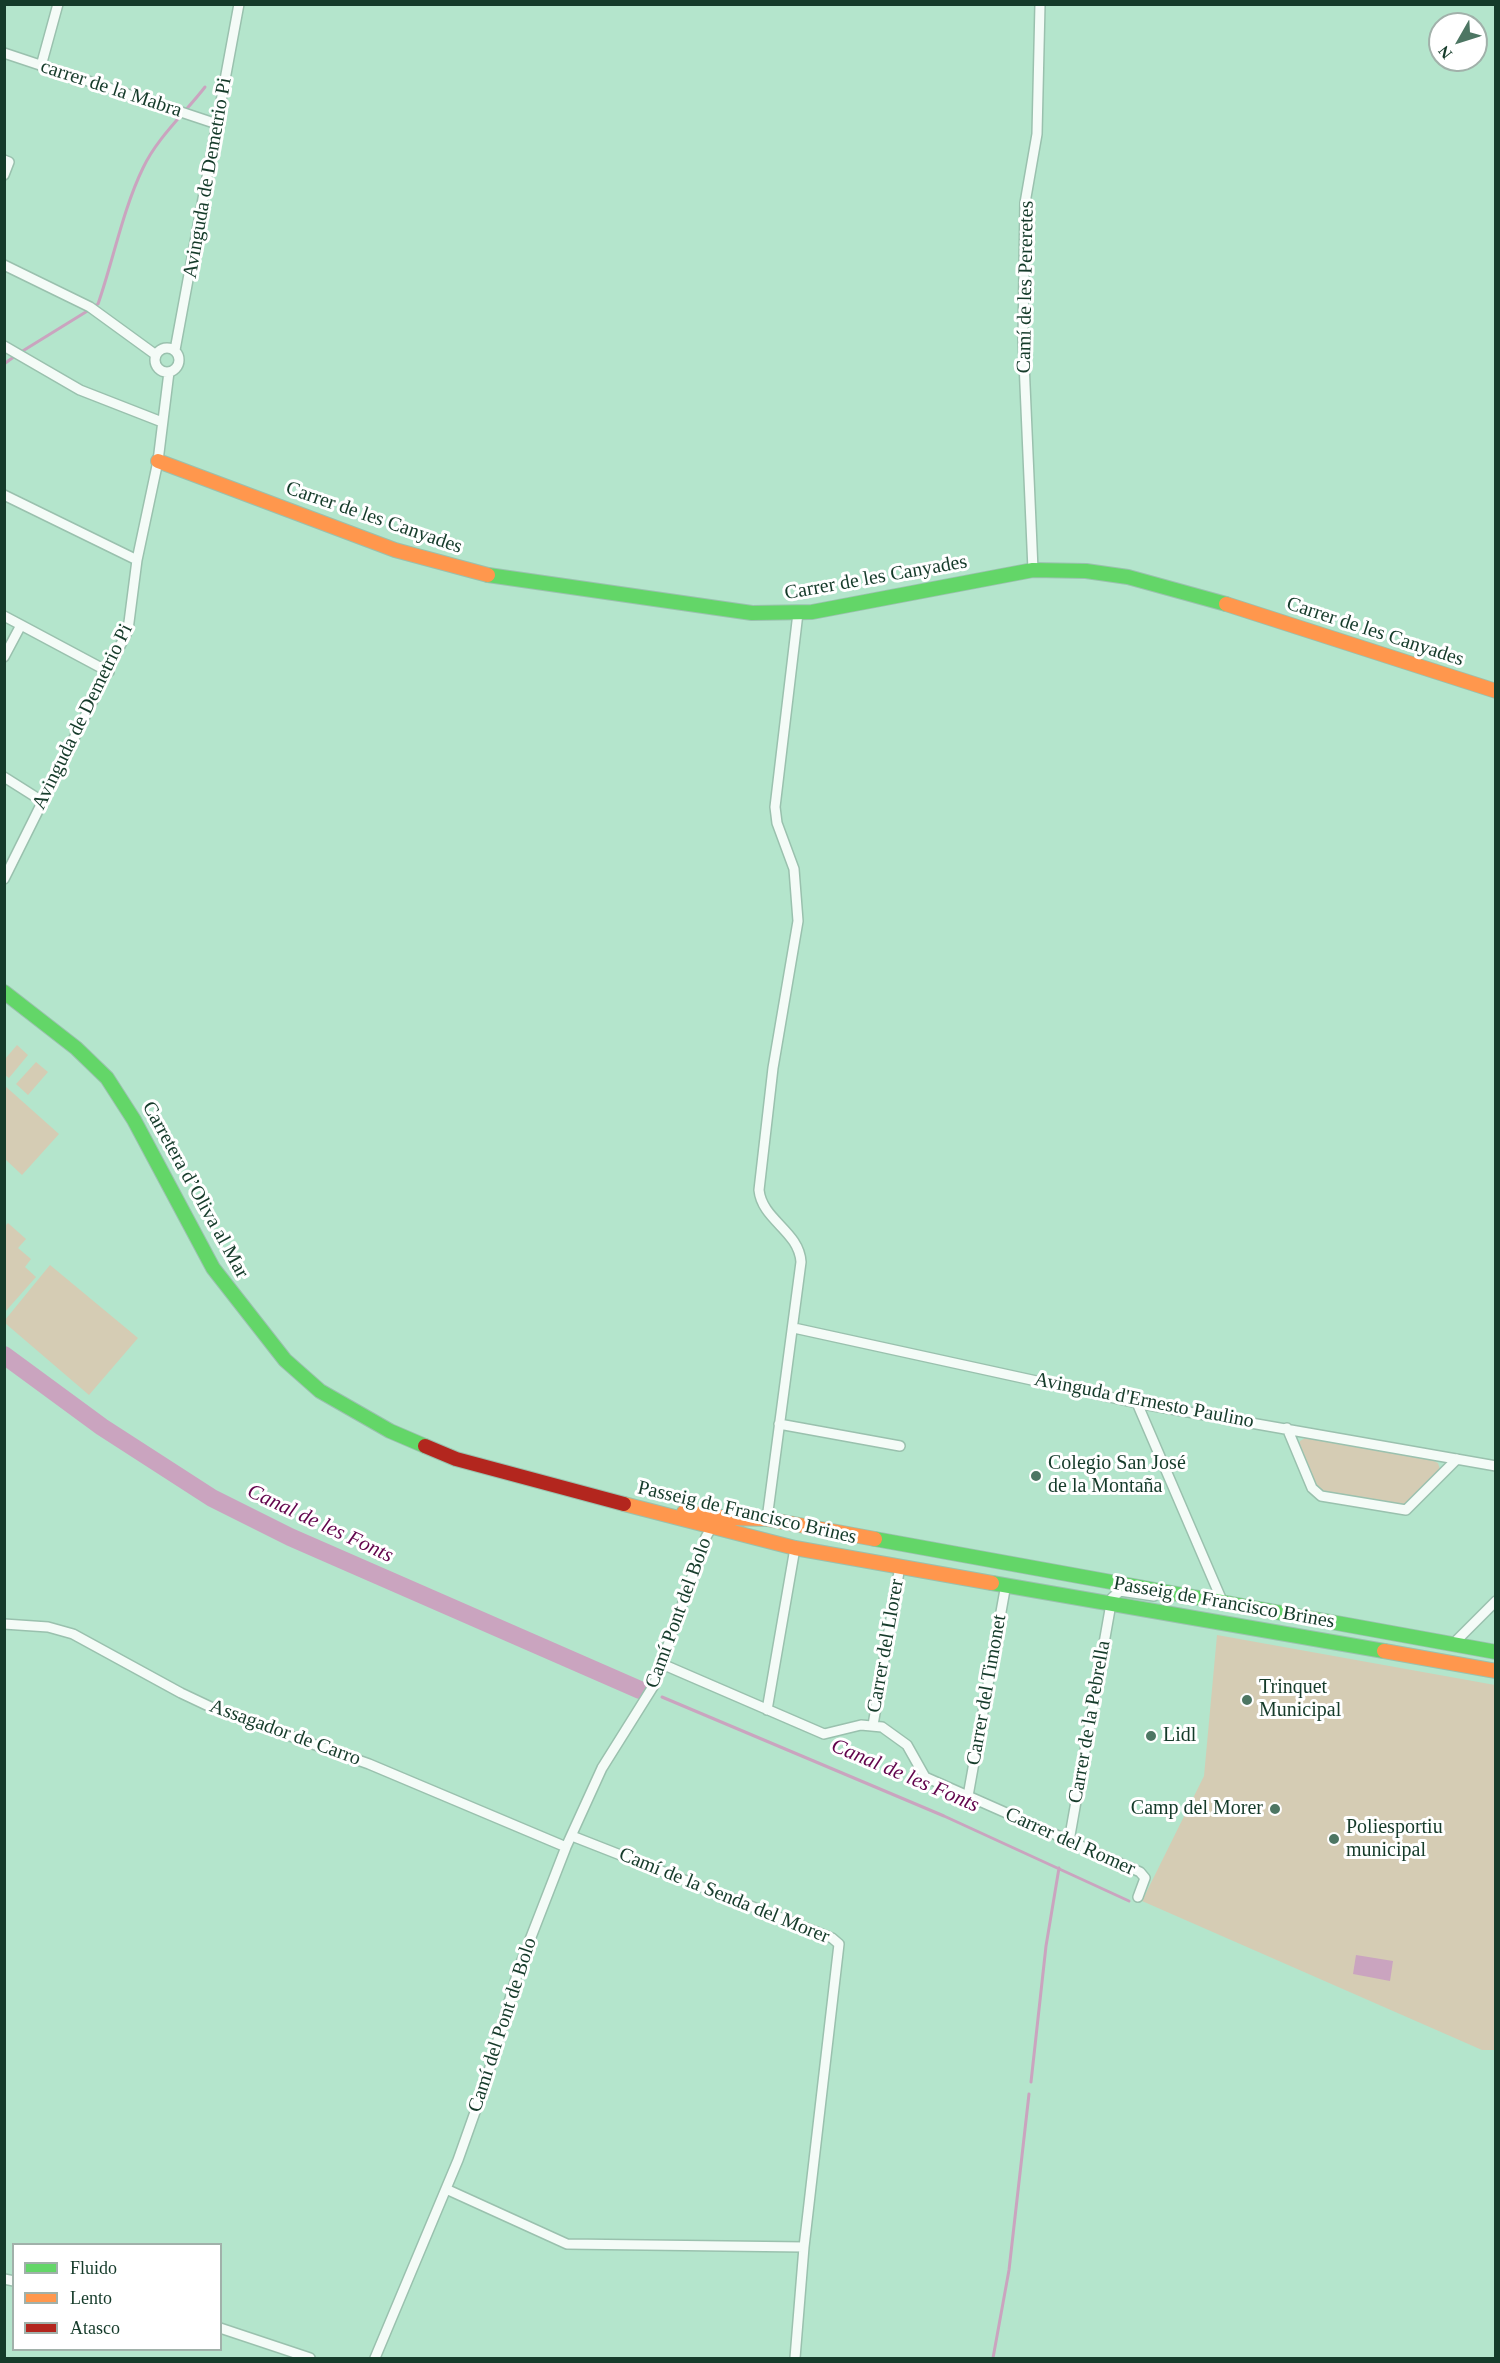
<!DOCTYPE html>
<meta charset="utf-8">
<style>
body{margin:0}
#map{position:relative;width:1500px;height:2363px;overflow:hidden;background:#b4e5cc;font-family:Georgia,serif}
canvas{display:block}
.frame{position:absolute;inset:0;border:6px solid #153b2a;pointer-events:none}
.legend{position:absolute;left:12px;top:2243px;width:210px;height:108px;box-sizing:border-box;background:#fff;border:2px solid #a1b1aa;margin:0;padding:8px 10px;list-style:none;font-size:18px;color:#153b2a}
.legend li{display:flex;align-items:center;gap:12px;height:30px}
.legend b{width:30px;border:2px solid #a1b1aa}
.north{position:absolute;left:1428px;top:12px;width:60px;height:60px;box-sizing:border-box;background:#fff;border:2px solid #a1b1aa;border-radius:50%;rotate:231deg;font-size:16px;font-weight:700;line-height:24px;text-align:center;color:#153b2a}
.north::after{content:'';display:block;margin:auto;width:21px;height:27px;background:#4d7663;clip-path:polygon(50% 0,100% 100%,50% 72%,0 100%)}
</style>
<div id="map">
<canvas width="1500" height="2363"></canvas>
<div class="frame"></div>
<ul class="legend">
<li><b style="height:8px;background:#63d668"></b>Fluido</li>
<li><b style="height:8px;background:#ff974d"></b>Lento</li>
<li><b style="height:8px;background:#b3261e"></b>Atasco</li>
</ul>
<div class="north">N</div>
</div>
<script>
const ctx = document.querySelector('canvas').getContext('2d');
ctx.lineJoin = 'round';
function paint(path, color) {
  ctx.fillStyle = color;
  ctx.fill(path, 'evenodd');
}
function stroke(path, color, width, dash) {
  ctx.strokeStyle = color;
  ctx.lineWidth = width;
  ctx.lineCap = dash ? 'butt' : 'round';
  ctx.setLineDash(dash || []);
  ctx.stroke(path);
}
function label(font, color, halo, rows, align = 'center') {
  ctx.font = font + ' Georgia,serif';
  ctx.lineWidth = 6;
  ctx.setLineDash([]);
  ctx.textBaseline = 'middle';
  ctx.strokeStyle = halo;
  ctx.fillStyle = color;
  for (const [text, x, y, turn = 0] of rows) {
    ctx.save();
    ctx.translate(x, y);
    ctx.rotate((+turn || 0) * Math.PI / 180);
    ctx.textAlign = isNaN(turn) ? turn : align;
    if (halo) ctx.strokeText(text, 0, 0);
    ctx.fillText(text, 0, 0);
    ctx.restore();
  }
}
const green = new Path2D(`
 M17,1045L28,1055L9,1078L5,1075V1059Z
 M36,1062L48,1072L28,1095L16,1084Z
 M4,1085L59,1134L22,1175L5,1159Z
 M8,1223L26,1239L18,1248L31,1259L25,1267L36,1277L5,1312L4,1227Z
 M50,1265L138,1338L89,1395L5,1323V1320Z
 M1307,1437L1432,1460L1438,1463L1440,1469L1405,1507L1319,1491L1300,1450V1441Z
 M1217,1635L1495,1685V2050H1482L1142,1901L1204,1776Z`);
const water = new Path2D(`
 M1356,1955L1393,1961L1390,1981L1353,1974Z`);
const stream = new Path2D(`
 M94,306L98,304C113,261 123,209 143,168C157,138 185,113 205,87
 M21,352L89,310
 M4,364L15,356
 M662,1697L944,1816L1129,1901
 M1031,2082L1046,1946L1059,1868
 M993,2358L1009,2270L1029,2094`);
const river = new Path2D(`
 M4,1355L102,1427L212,1498L290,1537L640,1690`);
const street = new Path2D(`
 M4,53L217,124
 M41,66L58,4
 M4,160L9,162L4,175
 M4,265L90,307L156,355
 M4,346L80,390L162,422
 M155 360a12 12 0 1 1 24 0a12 12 0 1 1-24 0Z
 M175,350L239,4
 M4,495L137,560
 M1033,570L1023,339L1025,203L1037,134L1040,4
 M4,616L21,625
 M4,657L21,625L109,672
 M4,777L42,801
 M4,879L128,630L137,560L158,461L169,372
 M794,1328L1137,1403L1496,1466
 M1137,1403L1223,1603
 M779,1424L900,1446
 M1287,1428L1312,1488L1321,1496L1406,1510L1457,1459
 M767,1519L801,1262C799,1231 762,1220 759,1190L773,1068L798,921L794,869L777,823L775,807L798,613
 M4,1624L48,1627L73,1634L181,1693L217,1710L369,1764L566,1847
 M1453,1644L1496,1601
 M662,1664L824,1734L861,1725L882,1727L907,1745L925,1777L1140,1872L1145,1878L1138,1897
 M767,1710L795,1548
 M873,1725L900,1566
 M968,1796L1006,1584
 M572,1836L832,1938L839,1944L804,2247L795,2358
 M1069,1841L1112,1598L1120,1591L1154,1596
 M446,2189L567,2244L804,2247
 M4,2279L14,2281
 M220,2328L310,2358
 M375,2358L458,2160L486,2081L519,1968L566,1847L602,1768L654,1685L706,1537L714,1523`);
const fast = new Path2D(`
 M488,575L752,613L812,612L1033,570L1086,571L1128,577L1226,604
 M4,992L76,1048L107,1078L134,1120L213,1268L285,1360L320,1391L390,1431L425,1446
 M875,1539L1496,1652
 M992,1583L1384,1651`);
const slow = new Path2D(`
 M158,461L395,550L488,575
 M1226,604L1496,691
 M624,1504L795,1548L992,1583
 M684,1512L728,1518L767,1519L875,1539
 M1384,1651L1496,1671`);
const jam = new Path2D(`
 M425,1446L456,1459L624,1504`);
const markers = [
 [1036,1476,6,"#4d7663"],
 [1247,1700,6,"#4d7663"],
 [1151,1736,6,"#4d7663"],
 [1275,1809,6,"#4d7663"],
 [1334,1839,6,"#4d7663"]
];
const streetNames = [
 ["carrer de la Mabra",111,89,18],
 ["Avinguda de Demetrio Pi",208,178,-80],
 ["Camí de les Pereretes",1026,287,-89],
 ["Carrer de les Canyades",374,518,19],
 ["Carrer de les Canyades",876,578,-10],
 ["Carrer de les Canyades",1375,632,18],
 ["Avinguda de Demetrio Pi",83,717,-64],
 ["Carretera d’Oliva al Mar",195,1190,61],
 ["Avinguda d'Ernesto Paulino",1144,1401,11],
 ["Passeig de Francisco Brines",747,1513,13],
 ["Passeig de Francisco Brines",1224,1603,10],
 ["Camí Pont del Bolo",679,1613,-70],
 ["Carrer del Llorer",886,1646,-80],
 ["Carrer del Timonet",987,1690,-80],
 ["Carrer de la Pebrella",1090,1722,-80],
 ["Assagador de Carro",285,1733,20],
 ["Carrer del Romer",1070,1842,24],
 ["Camí de la Senda del Morer",724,1896,22],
 ["Camí del Pont de Bolo",503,2025,-72]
];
const poiNames = [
 ["Colegio San José",1048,1464],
 ["de la Montaña",1048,1487],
 ["Trinquet",1259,1688],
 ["Municipal",1259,1711],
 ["Lidl",1163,1736],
 ["Camp del Morer",1263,1809,"right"],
 ["Poliesportiu",1346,1828],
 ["municipal",1346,1851]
];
const waterNames = [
 ["Canal de les Fonts",320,1524,25],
 ["Canal de les Fonts",905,1776,23]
];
paint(green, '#d5ccb4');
paint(water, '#caa4bf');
stroke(stream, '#caa4bf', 3);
stroke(river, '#caa4bf', 18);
stroke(street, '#9ac1ae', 12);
stroke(fast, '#9ac1ae', 16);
stroke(slow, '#9ac1ae', 16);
stroke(jam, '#9ac1ae', 16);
stroke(street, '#f4fbf7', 9);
stroke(fast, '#63d668', 14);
stroke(slow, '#ff974d', 14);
stroke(jam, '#b3261e', 14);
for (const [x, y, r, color] of markers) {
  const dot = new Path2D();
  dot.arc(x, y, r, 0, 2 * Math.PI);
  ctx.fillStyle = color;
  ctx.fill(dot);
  stroke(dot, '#fff', 2);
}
label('20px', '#153b2a', '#fff', streetNames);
label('20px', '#153b2a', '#fff', poiNames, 'left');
label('italic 21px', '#62044c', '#fff', waterNames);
</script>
